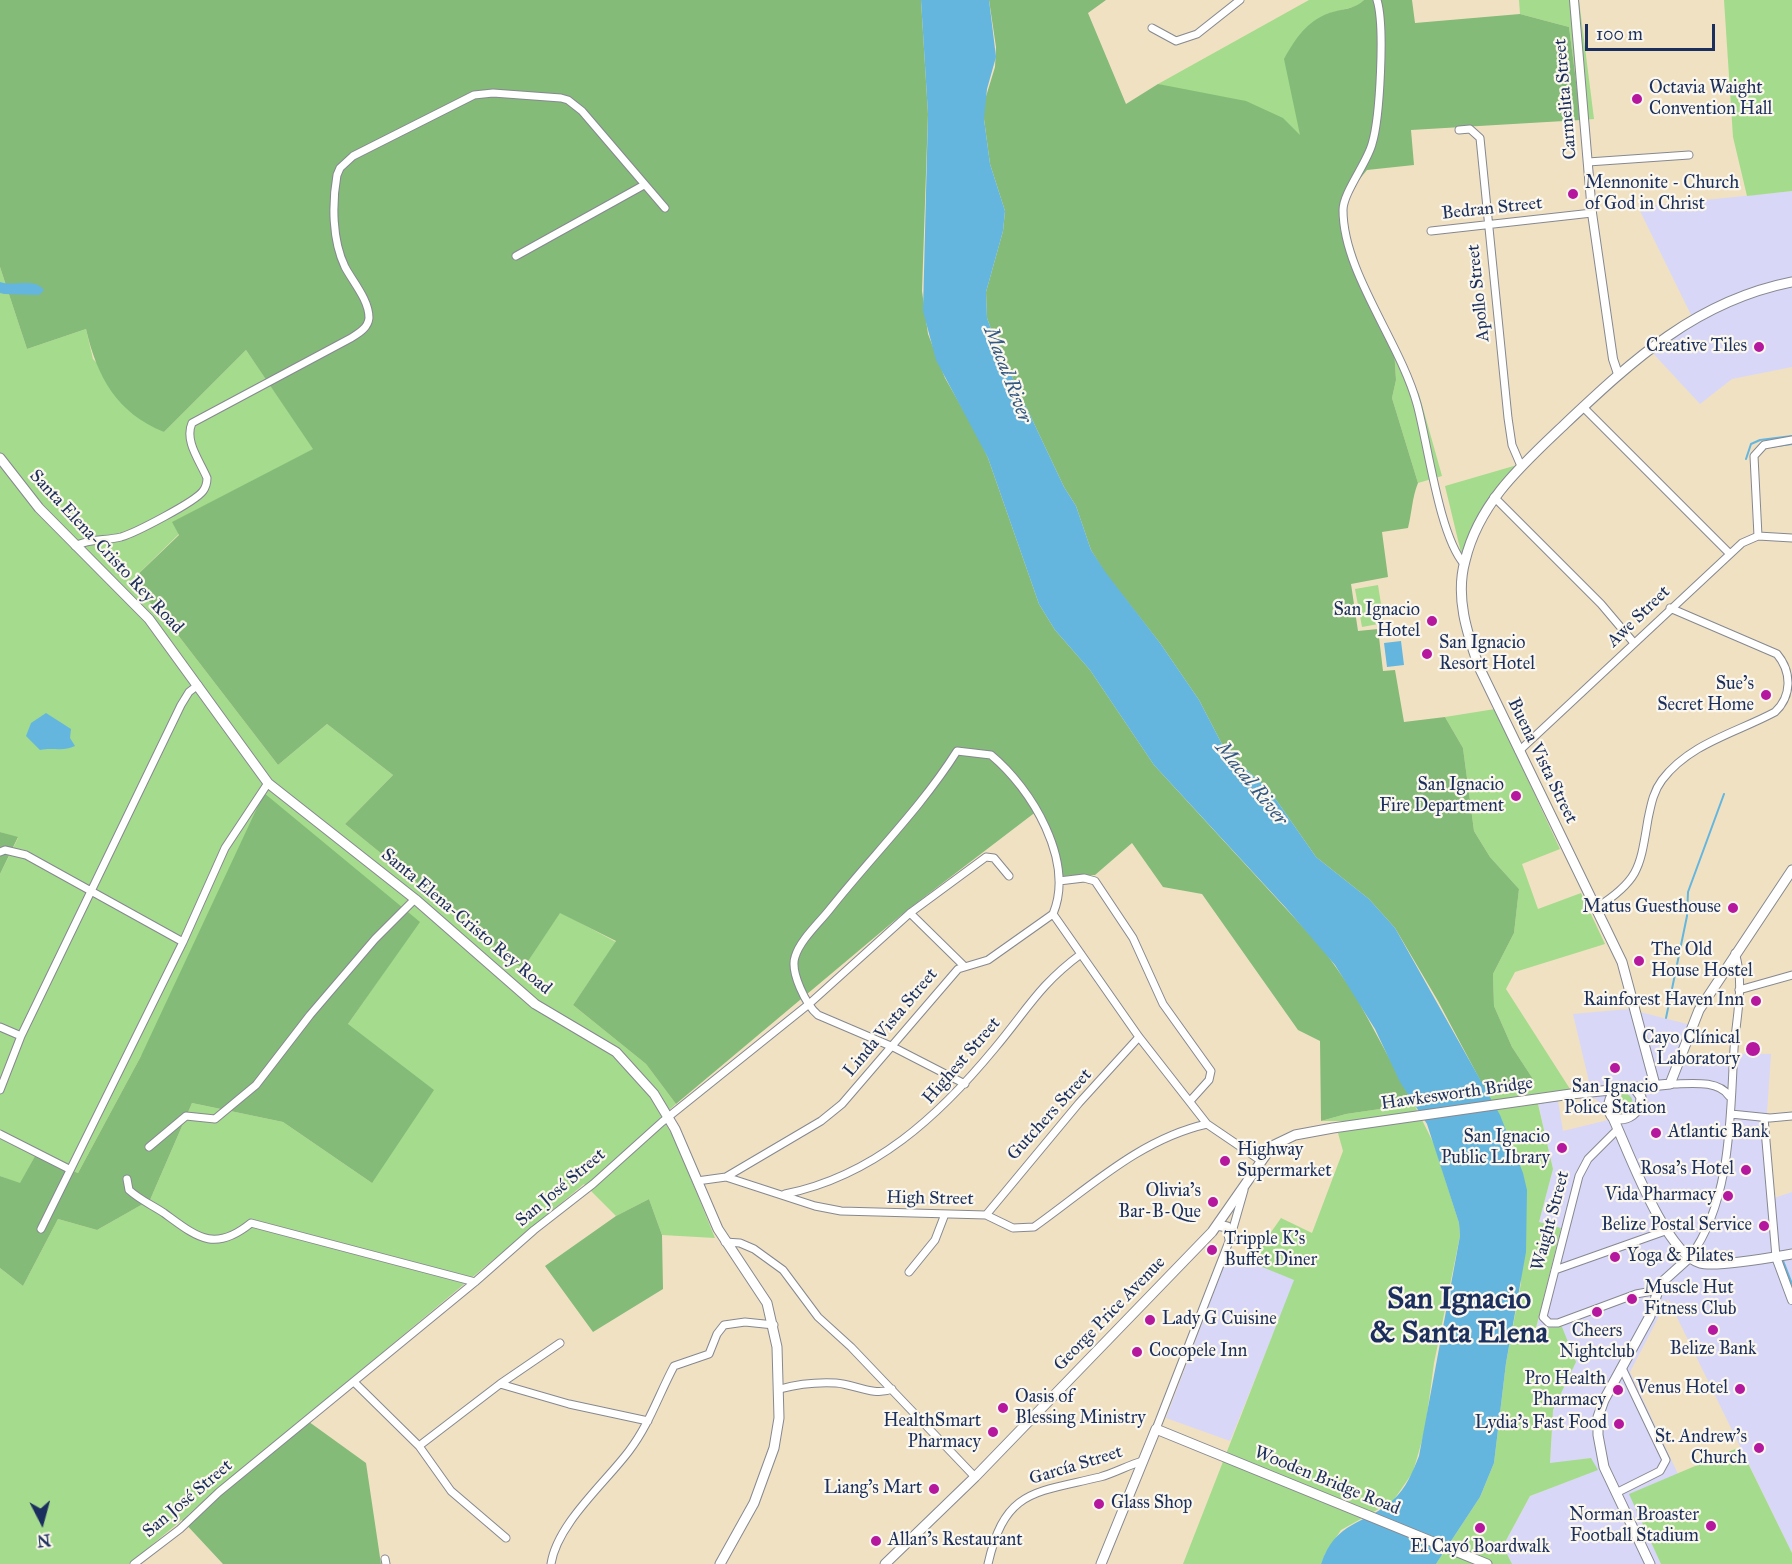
<!DOCTYPE html>
<meta charset="utf-8">
<style>
body{margin:0}
#map{position:relative;width:1792px;height:1564px;overflow:hidden;background:#f0e1c3;font-family:"IM FELL Great Primer",serif}
canvas{display:block}
.north{position:absolute;left:12px;top:1492px;width:60px;height:60px;-webkit-text-stroke:4px #fbf7ec;paint-order:stroke;rotate:174deg;font-size:16px;font-weight:700;line-height:24px;text-align:center;color:#1b2f5e}
.north::after{content:'';display:block;margin:auto;width:21px;height:27px;background:#1b2f5e;clip-path:polygon(50% 0,100% 100%,50% 72%,0 100%)}
.scale{position:absolute;left:1585px;top:24px;width:130px;height:27px;box-sizing:border-box;border:3px solid #1b2f5e;border-top:0;padding-left:8px;font-size:18px;line-height:21px;white-space:nowrap;color:#1b2f5e;-webkit-text-stroke:4px #fbf7ec;paint-order:stroke}
</style>
<div id="map">
<canvas width="1792" height="1564"></canvas>
<div class="north">N</div>
<div class="scale">100 m</div>
</div>
<script>
const ctx = document.querySelector('canvas').getContext('2d');
ctx.lineJoin = 'round';
function paint(path, color) {
  ctx.fillStyle = color;
  ctx.fill(path, 'evenodd');
}
function stroke(path, color, width, dash) {
  ctx.strokeStyle = color;
  ctx.lineWidth = width;
  ctx.lineCap = dash ? 'butt' : 'round';
  ctx.setLineDash(dash || []);
  ctx.stroke(path);
}
function label(font, color, halo, rows, align = 'center') {
  ctx.font = font + ' "IM FELL Great Primer",serif';
  ctx.lineWidth = 4.5;
  ctx.setLineDash([]);
  ctx.textBaseline = 'middle';
  ctx.strokeStyle = halo;
  ctx.fillStyle = color;
  for (const [text, x, y, turn = 0] of rows) {
    ctx.save();
    ctx.translate(x, y);
    ctx.rotate((+turn || 0) * Math.PI / 180);
    ctx.textAlign = isNaN(turn) ? turn : align;
    if (halo) ctx.strokeText(text, 0, 0);
    ctx.fillText(text, 0, 0);
    ctx.restore();
  }
}
const built = new Path2D(`
 M1792,191V367L1732,379L1700,404L1649,349L1694,321L1638,207Z
 M1628,1009L1695,1026L1688,1053L1771,1054L1766,1127L1771,1199L1792,1192V1286L1788,1288L1792,1297V1553L1668,1299L1630,1372L1678,1474L1630,1494L1661,1564H1512L1503,1546L1530,1496L1597,1470L1590,1458L1550,1464L1553,1410L1576,1362L1536,1329L1561,1229L1539,1222L1553,1169L1538,1103L1558,1101L1563,1131L1608,1120L1596,1099H1572L1570,1089L1590,1086L1573,1014Z
 M1229,1253L1295,1280L1230,1441L1166,1418Z`);
const green = new Path2D(`
 M1309,0H1364L1360,5L1327,14L1301,136L1158,84Z
 M1519,0H1579L1594,119L1581,120L1569,27L1520,14Z
 M1724,0H1792V191L1747,196L1733,137Z
 M0,267L27,349L86,329L93,359L164,432L246,350L314,449L173,522L179,534L131,581L171,626L278,765L327,724L393,775L345,824L523,969L560,912L616,942L573,1005L646,1064L676,1104L661,1117L675,1139L715,1238L662,1235L649,1199L616,1216L584,1184L129,1564H0V1268L23,1286L58,1219L97,1230L150,1200L192,1103L283,1122L372,1183L348,1024L419,922L141,1056L78,1173L35,1156L20,1184L0,1176V874L18,838L0,832Z
 M1394,348L1419,394L1442,476L1418,483L1392,398L1396,380Z
 M1524,463L1489,503L1464,565L1445,486Z
 M1378,585L1384,623L1362,627L1355,589Z
 M1495,709L1560,849L1522,864L1538,909L1581,893L1605,944L1515,972L1506,989L1570,1089L1572,1099L1538,1104L1553,1169L1539,1222L1561,1228L1536,1328L1562,1327L1576,1362L1553,1410L1550,1463L1591,1458L1598,1470L1530,1496L1503,1546L1512,1564H1436L1480,1497L1494,1463L1506,1363L1521,1283L1518,1155L1488,1095L1533,1079L1512,1047L1494,1006L1493,974L1514,933L1519,889L1490,857L1474,831L1463,748L1445,717Z
 M1609 1104a12 12 0 1 1 24 0a12 12 0 1 1-24 0Z
 M1414,1104L1434,1144L1459,1223L1460,1236L1434,1363L1425,1430L1413,1472L1393,1501L1341,1530L1325,1554L1321,1564H1183L1294,1280L1250,1262L1281,1218L1312,1233L1343,1151L1338,1133L1348,1130L1347,1121H1321L1346,1114Z
 M1740,1447L1792,1553V1564H1661L1629,1494Z`);
const forest = new Path2D(`
 M0,0H921L928,114L922,291L928,334L945,378L977,434L988,458L1039,604L1055,630L1090,670L1154,765L1323,949L1354,993L1414,1104L1346,1114L1321,1121L1320,1041L1298,1030L1202,894L1163,887L1132,843L1095,875L1063,876L1055,844L1037,811L906,911L676,1104L646,1064L573,1005L616,941L560,913L523,969L345,824L393,775L327,724L278,765L171,626L131,581L179,535L172,522L313,449L246,350L164,432C117,413 97,377 86,329L27,349L0,267Z
 M989,0H1106L1088,13L1126,104L1158,84L1246,101L1283,118L1300,135L1284,59C1296,38 1306,22 1329,13C1341,9 1356,9 1364,0H1412L1415,23L1520,14L1569,27L1581,120L1411,130L1414,165L1367,170L1345,197L1340,212L1361,276L1394,348L1396,380L1392,398L1418,483C1412,498 1412,512 1408,528L1382,532L1388,577L1351,584L1358,631L1378,629L1383,671L1395,670L1404,722L1445,717L1463,748L1474,831L1490,857L1519,889L1514,933L1493,974L1494,1006L1512,1047L1533,1079L1488,1095L1438,1001L1395,928L1369,899L1316,857L1270,791L1225,750L1199,700L1160,643L1105,573L1091,550L1076,506L1064,487L997,345L987,318L986,292L1003,231L1005,211L990,164L984,119V103L995,67L996,47Z
 M264,793L420,922L348,1024L434,1090L372,1183L283,1122L192,1103L150,1200L97,1230L58,1219L23,1286L0,1268V1176L20,1183L35,1156L78,1173L141,1056Z
 M0,832L18,837L0,874Z
 M649,1199L662,1235L663,1289L593,1332L545,1266L616,1216Z
 M305,1419L366,1463L381,1564H223L182,1520Z`);
const water = new Path2D(`
 M921,0H989L996,57L987,89L984,119L990,164L1005,211L1003,231L986,292L987,318L997,345L1064,487L1076,506L1091,550L1106,573L1160,643L1199,700L1225,750L1270,791L1316,857L1369,899L1395,928L1500,1115L1523,1173L1527,1190L1526,1252L1506,1363L1494,1463L1480,1497L1436,1564H1321C1336,1520 1364,1526 1393,1500C1406,1489 1413,1471 1419,1456L1460,1236L1459,1223L1427,1124L1400,1082L1375,1029L1335,965L1286,908L1154,765L1090,670L1055,630L1039,604L988,458L936,360L923,311L928,114Z
 M0,282C15,287 34,277 44,290L39,295L4,294L0,293Z
 M1401,641L1404,665L1387,667L1384,643Z
 M46,713L71,729L70,738L75,746C63,752 52,747 40,750L26,736L31,723Z`);
const stream = new Path2D(`
 M1770,447L1792,444
 M1746,459L1751,444L1760,440L1792,436
 M1666,1018L1687,916L1688,892L1724,794
 M1782,1258L1792,1284`);
const minor = new Path2D(`
 M1377,0C1385,26 1380,118 1372,144C1367,163 1343,193 1343,210C1343,272 1400,342 1417,404C1428,444 1439,535 1464,564
 M1152,28L1176,41L1197,34L1240,0
 M1459,130L1470,129L1480,138L1508,418L1512,445L1521,466
 M1588,162L1689,155
 M1431,231L1592,213
 M516,256L644,185
 M1583,407L1729,553
 M1494,497L1601,604L1634,643
 M1758,536L1754,456L1764,445L1792,440
 M75,546C91,538 105,541 121,537C135,533 195,502 203,491C206,487 207,483 207,478C200,461 184,441 192,423L351,338C359,333 368,328 369,318C369,300 353,282 345,267C332,240 332,203 337,175L340,168L353,156L474,95L493,93L561,98L568,100L582,111L665,208
 M1519,751L1742,543L1758,536L1792,538
 M0,852L5,850L26,855L183,942
 M1059,881L1084,878L1095,881L1133,938L1163,1004L1211,1071L1209,1080L1191,1100
 M1596,908C1640,880 1640,867 1648,819C1651,805 1653,792 1662,780C1690,743 1736,733 1775,712C1792,696 1792,672 1777,654L1670,608
 M910,913L963,965
 M1053,914L1139,1037L1207,1124L1260,1160
 M1739,990L1792,975
 M0,1027L21,1036
 M1670,1084C1688,1084 1718,1079 1729,1096
 M0,1090L21,1036L181,705L189,692L198,685
 M1731,1114L1770,1118L1792,1116
 M1764,1118L1776,1257
 M1618,1129L1588,1159L1579,1176L1543,1317L1549,1323H1558L1636,1294L1658,1290
 M0,1134L69,1169
 M149,1147L186,1116L215,1119L256,1085L310,1015L375,939L415,899
 M726,1177L821,1121L842,1104L958,969L988,960L1053,914C1075,861 1032,789 991,755L957,751C921,808 872,856 830,909C819,923 800,940 795,957C790,972 806,1005 818,1015L893,1047L965,1084
 M127,1179L129,1190C140,1200 152,1205 164,1213C197,1237 214,1253 251,1223L475,1282
 M697,1181L726,1177L815,1206L841,1211L986,1215L1013,1228L1034,1227C1089,1188 1140,1139 1207,1124
 M785,1194C874,1176 939,1116 995,1048C1027,1010 1039,985 1081,954
 M986,1215L1079,1103L1139,1037
 M41,1229L183,942L225,848L268,783
 M725,1242L740,1243L754,1249L783,1270L818,1317L851,1347L975,1477
 M1690,1257C1732,1200 1730,1115 1734,1049C1736,1019 1745,983 1735,953
 M1555,1270L1668,1230
 M909,1272L935,1240L945,1214
 M354,1382L419,1446L451,1491L506,1538
 M500,1384L569,1404L648,1421
 M780,1389C798,1384 817,1382 836,1383C854,1384 874,1397 892,1389
 M1156,1429L1230,1239L1244,1190
 M419,1446L500,1384L560,1343
 M1616,1493L1660,1471L1666,1460L1622,1368
 M385,1559L386,1564
 M134,1564L180,1529L219,1492L475,1282L534,1230L593,1184L662,1122L809,1004L910,913L986,857L994,858L1009,876
 M551,1564C557,1524 605,1483 629,1451C649,1425 659,1394 674,1366L709,1354L717,1334L724,1325L745,1322L774,1325
 M988,1564C1005,1489 1034,1493 1100,1477C1115,1473 1128,1465 1143,1461`);
const tertiary = new Path2D(`
 M1574,0L1592,213L1613,359L1618,374
 M1776,1257L1792,1300`);
const secondary = new Path2D(`
 M0,458L39,508L149,619L268,783L415,899L535,1004L616,1052L654,1094L675,1129L718,1229L767,1303L777,1347L779,1418L774,1448L754,1503L720,1564
 M1655,1085L1622,962L1479,667C1467,633 1455,597 1465,561C1479,502 1523,464 1565,424C1633,360 1696,301 1792,282
 M1617,1089C1609,1097 1605,1109 1613,1118C1628,1122 1641,1112 1641,1097L1634,1087
 M1613,1118C1628,1150 1665,1253 1700,1263C1715,1268 1774,1257 1792,1254
 M1217,1225L1227,1227L1230,1239
 M885,1564L975,1477L1212,1232L1272,1146L1295,1135L1333,1128L1571,1094L1670,1084L1699,1010L1792,870
 M1101,1564L1156,1429L1487,1564
 M1650,1564L1604,1467L1598,1435V1417L1604,1400L1650,1316L1660,1284L1690,1257`);
const markers = [
 [1637,99,6,"#b5179e"],
 [1573,194,6,"#b5179e"],
 [1759,347,6,"#b5179e"],
 [1432,621,6,"#b5179e"],
 [1427,654,6,"#b5179e"],
 [1766,695,6,"#b5179e"],
 [1516,796,6,"#b5179e"],
 [1733,908,6,"#b5179e"],
 [1639,961,6,"#b5179e"],
 [1756,1001,6,"#b5179e"],
 [1753,1049,8,"#b5179e"],
 [1615,1068,6,"#b5179e"],
 [1656,1133,6,"#b5179e"],
 [1562,1148,6,"#b5179e"],
 [1225,1161,6,"#b5179e"],
 [1746,1170,6,"#b5179e"],
 [1728,1196,6,"#b5179e"],
 [1213,1202,6,"#b5179e"],
 [1764,1226,6,"#b5179e"],
 [1212,1250,6,"#b5179e"],
 [1615,1257,6,"#b5179e"],
 [1632,1299,6,"#b5179e"],
 [1597,1312,6,"#b5179e"],
 [1150,1320,6,"#b5179e"],
 [1713,1330,6,"#b5179e"],
 [1137,1352,6,"#b5179e"],
 [1740,1389,6,"#b5179e"],
 [1618,1390,6,"#b5179e"],
 [1003,1408,6,"#b5179e"],
 [1619,1424,6,"#b5179e"],
 [993,1432,6,"#b5179e"],
 [1759,1448,6,"#b5179e"],
 [934,1489,6,"#b5179e"],
 [1099,1504,6,"#b5179e"],
 [1711,1526,6,"#b5179e"],
 [1480,1528,6,"#b5179e"],
 [876,1541,6,"#b5179e"]
];
const poiNames = [
 ["Octavia Waight",1649,89,"left"],
 ["Convention Hall",1649,110,"left"],
 ["Mennonite - Church",1585,184,"left"],
 ["of God in Christ",1585,205,"left"],
 ["Creative Tiles",1747,347],
 ["San Ignacio",1420,611],
 ["Hotel",1420,632],
 ["San Ignacio",1439,644,"left"],
 ["Resort Hotel",1439,665,"left"],
 ["Sue's",1754,685],
 ["Secret Home",1754,706],
 ["San Ignacio",1504,786],
 ["Fire Department",1504,807],
 ["Matus Guesthouse",1721,908],
 ["The Old",1651,951,"left"],
 ["House Hostel",1651,972,"left"],
 ["Rainforest Haven Inn",1744,1001],
 ["Cayo Clínical",1740,1039],
 ["Laboratory",1740,1060],
 ["San Ignacio",1615,1088,"center"],
 ["Police Station",1615,1109,"center"],
 ["Atlantic Bank",1668,1133,"left"],
 ["San Ignacio",1550,1138],
 ["Public LIbrary",1550,1159],
 ["Highway",1237,1151,"left"],
 ["Supermarket",1237,1172,"left"],
 ["Rosa's Hotel",1734,1170],
 ["Olivia's",1201,1192],
 ["Bar-B-Que",1201,1213],
 ["Vida Pharmacy",1716,1196],
 ["Belize Postal Service",1752,1226],
 ["Tripple K's",1224,1240,"left"],
 ["Buffet Diner",1224,1261,"left"],
 ["Yoga & Pilates",1627,1257,"left"],
 ["Muscle Hut",1644,1289,"left"],
 ["Fitness Club",1644,1310,"left"],
 ["Lady G Cuisine",1162,1320,"left"],
 ["Cheers",1597,1332,"center"],
 ["Nightclub",1597,1353,"center"],
 ["Belize Bank",1713,1350,"center"],
 ["Cocopele Inn",1149,1352,"left"],
 ["Pro Health",1606,1380],
 ["Pharmacy",1606,1401],
 ["Venus Hotel",1728,1389],
 ["Oasis of",1015,1398,"left"],
 ["Blessing Ministry",1015,1419,"left"],
 ["HealthSmart",981,1422],
 ["Pharmacy",981,1443],
 ["Lydia's Fast Food",1607,1424],
 ["St. Andrew's",1747,1438],
 ["Church",1747,1459],
 ["Liang's Mart",922,1489],
 ["Glass Shop",1111,1504,"left"],
 ["Norman Broaster",1699,1516],
 ["Football Stadium",1699,1537],
 ["Allan's Restaurant",888,1541,"left"],
 ["El Cayó Boardwalk",1480,1548,"center"]
];
const streetNames = [
 ["Carmelita Street",1566,99,-95],
 ["Bedran Street",1492,209,-6],
 ["Apollo Street",1479,293,-96],
 ["Santa Elena-Cristo Rey Road",106,552,47],
 ["Awe Street",1639,617,-44],
 ["Buena Vista Street",1542,761,64],
 ["Santa Elena-Cristo Rey Road",466,922,40],
 ["Linda Vista Street",891,1023,-50],
 ["Highest Street",962,1061,-49],
 ["Hawkesworth Bridge",1457,1094,-8],
 ["Gutchers Street",1050,1115,-48],
 ["San José Street",561,1188,-40],
 ["High Street",930,1199,1],
 ["Waight Street",1551,1221,-75],
 ["George Price Avenue",1110,1314,-46],
 ["García Street",1076,1466,-17],
 ["Wooden Bridge Road",1327,1481,22],
 ["San José Street",188,1499,-40]
];
const waterNames = [
 ["Macal River",1007,375,69],
 ["Macal River",1251,784,51]
];
const townNames = [
 ["San Ignacio",1459,1301],
 ["& Santa Elena",1459,1335]
];
paint(built, '#d8d7f8');
paint(green, '#a5db8c');
paint(forest, '#84bb78');
paint(water, '#64b6df');
stroke(stream, '#64b6df', 2);
stroke(minor, '#868890', 9);
stroke(tertiary, '#868890', 10);
stroke(secondary, '#868890', 11);
stroke(minor, '#fff', 7);
stroke(tertiary, '#fff', 8);
stroke(secondary, '#fff', 9);
for (const [x, y, r, color] of markers) {
  const dot = new Path2D();
  dot.arc(x, y, r, 0, 2 * Math.PI);
  ctx.fillStyle = color;
  ctx.fill(dot);
  stroke(dot, '#fbf7ec', 2);
}
label('18px', '#1b2f5e', '#fbf7ec', poiNames, 'right');
label('18px', '#1b2f5e', '#fbf7ec', streetNames);
label('italic 20px', '#315885', '#fbf7ec', waterNames);
label('bold 30px', '#1b2f5e', '#fbf7ec', townNames);
</script>
